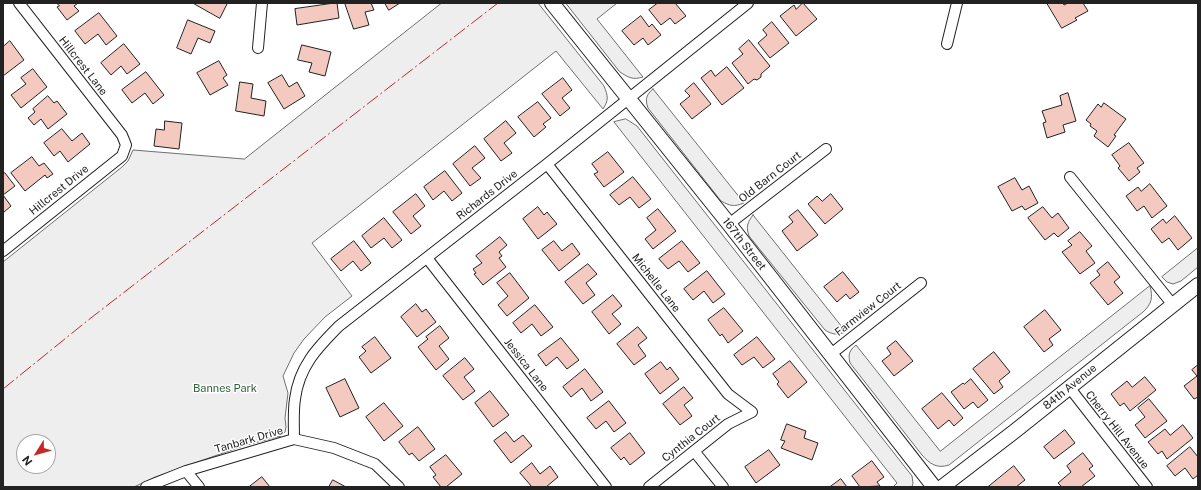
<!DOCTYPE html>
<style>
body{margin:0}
#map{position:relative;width:1201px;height:490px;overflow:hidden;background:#fff;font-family:"Public Sans",sans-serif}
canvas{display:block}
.frame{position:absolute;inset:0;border:4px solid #222;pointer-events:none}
.north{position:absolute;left:16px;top:434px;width:40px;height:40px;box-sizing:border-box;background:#fff;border:1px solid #a7a7a7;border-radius:50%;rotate:233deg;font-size:11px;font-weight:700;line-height:16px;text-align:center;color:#222}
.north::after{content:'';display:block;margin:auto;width:14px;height:18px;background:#c62828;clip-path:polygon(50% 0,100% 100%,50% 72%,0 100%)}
</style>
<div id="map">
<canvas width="1201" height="490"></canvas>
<div class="frame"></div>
<div class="north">N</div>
</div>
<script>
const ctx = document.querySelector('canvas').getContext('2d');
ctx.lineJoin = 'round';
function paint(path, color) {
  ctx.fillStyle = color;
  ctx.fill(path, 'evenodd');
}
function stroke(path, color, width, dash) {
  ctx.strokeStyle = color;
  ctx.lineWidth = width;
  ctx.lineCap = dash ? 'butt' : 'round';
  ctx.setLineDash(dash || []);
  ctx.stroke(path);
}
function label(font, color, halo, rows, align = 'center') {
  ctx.font = font + ' "Public Sans",sans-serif';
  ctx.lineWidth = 3;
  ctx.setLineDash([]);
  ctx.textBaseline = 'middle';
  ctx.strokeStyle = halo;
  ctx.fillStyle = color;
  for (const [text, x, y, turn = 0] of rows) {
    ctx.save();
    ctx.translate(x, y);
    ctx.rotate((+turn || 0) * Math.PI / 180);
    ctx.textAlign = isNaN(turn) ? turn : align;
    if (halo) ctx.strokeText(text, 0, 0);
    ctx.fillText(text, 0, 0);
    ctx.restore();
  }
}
const green = new Path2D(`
 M442,3H538L604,86C608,96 609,100 603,109L556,51L312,243L352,296L325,317L304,339L294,353L283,376L288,393L285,418L286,427L285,432L281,436L243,446L155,477L134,487H3V262L122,167L128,161L133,150L244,159ZM24,442H48V466H24Z
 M566,3H617L597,19L643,77C633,80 629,78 620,72Z
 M653,89L744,203C734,207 730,206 721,201L648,108C645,99 646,95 653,89Z
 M626,119L637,126L912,476L913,483L912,487H893L897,483L614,122Z
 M753,215L846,332C837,335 833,335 825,330L749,236C746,227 747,223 753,215Z
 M1198,248V267L1181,281L1173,284L1167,282L1162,277Z
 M1150,286C1153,297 1152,304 1143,312L949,465C937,469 930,464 922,455L850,363C848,354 849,351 856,345L940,451Z`);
const building = new Path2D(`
 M57,3H78L74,6L79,11L67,20L57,7L59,6Z
 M193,3H225L227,4L220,18Z
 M337,3L339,18L297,25L295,9Z
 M345,3H371L374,10L365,12L369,25L354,29Z
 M385,3H400L389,10Z
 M658,3H675L686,16L675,24L670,18L661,25L649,10Z
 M803,3L817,19L796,36L780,16L794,5L796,9Z
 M1047,3H1063L1064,5L1068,3H1083L1088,11L1075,18L1077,20L1062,28Z
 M99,13L117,36L106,45L98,34L85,44L75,31Z
 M641,16L649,27L652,24L661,35L648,45L643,38L634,45L622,31Z
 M188,20L215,31L210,43L198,38L191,54L177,48Z
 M772,22L789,43L770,58L758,43L767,35L763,30Z
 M749,40L770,66L761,74V77L757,80L754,79L748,84L732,63L743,54L739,49Z
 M10,41L24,60L3,76V47Z
 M124,44L140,64L127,74L121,66L111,75L101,63Z
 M302,45L331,52L325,76L309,72L312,63L298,60Z
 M219,61L227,75L223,78L228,85L210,95L197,73Z
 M727,67L744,88L722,105L701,78L711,70L715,76Z
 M33,69L47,87L21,108L11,95L26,84L21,78Z
 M146,72L164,95L153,104L145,93L132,103L122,90Z
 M282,75L289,87L297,82L305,96L284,109L268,83Z
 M563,78L572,90L562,98L570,108L560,116L542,94Z
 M240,82L253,84L251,98L266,101L264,116L236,111Z
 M694,83L711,104L692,119L680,104L690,96L685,91Z
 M1068,93L1076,121L1063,125L1065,132L1047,138L1043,123L1046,122L1042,111L1062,105L1060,96Z
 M48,96L54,103L57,101L67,114L48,129L41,119L34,125L28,118L35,112L33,109Z
 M538,102L551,118L543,124L546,127L534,137L518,117Z
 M1104,103L1126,119L1114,135L1116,136L1108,147L1094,136L1097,131L1090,126L1091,124L1086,120L1098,104L1101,107Z
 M165,121L182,123L179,149L154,146L156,129L164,130Z
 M506,121L516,133L504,143L512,153L501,161L484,139Z
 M62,129L72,141L82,133L90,144L68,162L60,151L54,156L44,143Z
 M1129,143L1144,163L1137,168L1140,172L1129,181L1118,168L1120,166L1112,155Z
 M475,146L485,158L472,168L481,178L470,186L453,164Z
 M608,152L624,172L604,187L594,174L598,172L592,164Z
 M32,157L39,166L44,163L53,174L47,178L45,175L25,191L11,173Z
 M445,171L462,193L452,201L444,191L433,200L424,187Z
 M5,173L15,186L3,195V174Z
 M633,177L651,199L639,208L630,197L619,205L610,195Z
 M1015,178L1022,190L1029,186L1038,203L1025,210L1022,206L1012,211L998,187Z
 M1150,184L1167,206L1152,218L1144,206L1137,211L1126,196L1138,187L1141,191Z
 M416,194L425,206L413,216L421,226L411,234L393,212Z
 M831,194L843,209L825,224L808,204L817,196L822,201Z
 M3,195L11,206L3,213Z
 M538,207L544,215L547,212L557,224L538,239L523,219Z
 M1043,207L1052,218L1058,213L1069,228L1058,237L1054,233L1045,240L1028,218Z
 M658,209L676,231L653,249L645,239L656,230L647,218Z
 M798,210L818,235L797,251L782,231L793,222L789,217Z
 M1175,216L1192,238L1178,250L1169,238L1162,243L1151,229L1163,219L1166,223Z
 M384,218L402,240L392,248L384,238L371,248L362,236Z
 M1080,232L1092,246L1086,251L1095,263L1080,274L1062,252L1072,245L1068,241Z
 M500,237L507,245L499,252L502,256L499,258L506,267L483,285L474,274L476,273L473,269L482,263L476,256Z
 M354,241L371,263L361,271L353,261L341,271L331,259Z
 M554,241L562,251L572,243L580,254L559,271L542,250Z
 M682,241L700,263L688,272L679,261L668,269L659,259Z
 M1108,262L1120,277L1114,282L1123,293L1108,305L1090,283L1100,275L1097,271Z
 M588,264L597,274L586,283L595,295L583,304L565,282Z
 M707,271L725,294L713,303L704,291L693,300L684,289Z
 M843,272L859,292L850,299L846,294L837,302L824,287Z
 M510,273L529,298L507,316L498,305L508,296L497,283Z
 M613,295L622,306L612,314L621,324L609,334L592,312Z
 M416,304L422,312L426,309L436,322L417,337L401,317Z
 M535,305L553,327L541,336L532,324L521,333L513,323Z
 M724,308L743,331L728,343L722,334L720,336L708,320Z
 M1045,310L1061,330L1049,339L1053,345L1044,352L1024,327Z
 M440,326L449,338L439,346L449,359L436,370L418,347L428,339L426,337Z
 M638,327L647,338L638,345L646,356L634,365L617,344Z
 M375,337L391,358L371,373L359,357L366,351L362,347Z
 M757,337L775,359L763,368L754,357L742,365L734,355Z
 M561,338L579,360L567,369L557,357L546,366L538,355Z
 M896,341L913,361L894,376L882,361L891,354L887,348Z
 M994,352L1010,372L999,381L1003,387L994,394L973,369Z
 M465,358L474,369L464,377L475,391L463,400L443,376Z
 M790,361L807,382L788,398L777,384L779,382L773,374Z
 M661,362L667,370L670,367L679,379L660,394L645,374Z
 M1198,365V397L1194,399L1184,386L1197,376L1192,370Z
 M585,369L603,392L591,401L582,388L571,397L563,387Z
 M1145,377L1156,390L1130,411L1124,403L1120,406L1111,394L1127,381L1132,387Z
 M345,379L359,408L340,417L326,388Z
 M971,379L988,400L978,408L973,402L964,409L951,392L963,383L964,384Z
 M684,387L693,398L684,405L692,416L680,425L663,404Z
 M490,391L509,415L493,427L475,403Z
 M942,393L963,418L954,426L949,420L938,429L922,409Z
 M1149,399L1167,421L1145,438L1135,425L1145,417L1138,408Z
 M609,401L626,423L614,432L606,421L596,429L587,418Z
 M384,403L403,426L384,441L366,417Z
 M787,424L806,431L804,438L818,443L812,460L781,448L785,441L781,440Z
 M1183,425L1193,438L1167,459L1162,451L1158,454L1148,442L1165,429L1170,435Z
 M418,427L435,449L419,461L412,453L409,455L399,442Z
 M1065,430L1075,443L1054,459L1044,447Z
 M506,432L514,442L523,435L532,446L511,463L494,441Z
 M630,433L645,453L630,465L624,457L621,460L611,448Z
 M1190,447L1198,457V475L1193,479L1185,468L1175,476L1167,466Z
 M769,450L780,465L756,483L745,467Z
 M1083,453L1093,466L1089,469L1095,476L1081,487H1062L1058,483L1071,472L1067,466Z
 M446,455L462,474L446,487H441L433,477L436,475L430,467Z
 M872,461L884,477L877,482L880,486L860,487L852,476Z
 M532,463L540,474L550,466L558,477L546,487H532L520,473Z
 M1014,466L1025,480L1016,487H988Z
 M262,477L270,487H249Z
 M841,479L847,487H830Z
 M333,480L346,487H329Z`);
const street = new Path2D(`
 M947,44L957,3
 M258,48L262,3
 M547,164L728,394L752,412L728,424L649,487
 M1070,177L1173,305
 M729,224L826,149
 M3,251L122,156L126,145L122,135L19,3
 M427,258L606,487
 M831,354L921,283
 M1069,387L1147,487
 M294,439C294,426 293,412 295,399C299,367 317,348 339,326L547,164L748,3
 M694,451L723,487
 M186,471L199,487
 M146,487L186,471L294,439L334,448L375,464L399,487`);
const secondary = new Path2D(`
 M552,3L729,224L934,487
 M942,487L1015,431L1198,285`);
const power = new Path2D(`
 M3,389L87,321L498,3`);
const streetNames = [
 ["Hillcrest Lane",83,66,52],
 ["Old Barn Court",770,177,-38],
 ["Hillcrest Drive",59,190,-39],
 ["Richards Drive",487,195,-38],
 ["167th Street",744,244,52],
 ["Michelle Lane",656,283,52],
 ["Farmview Court",868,309,-38],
 ["Jessica Lane",526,365,52],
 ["84th Avenue",1070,387,-39],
 ["Cherry Hill Avenue",1117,430,52],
 ["Cynthia Court",691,438,-38],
 ["Tanbark Drive",249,440,-16]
];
const parkNames = [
 ["Bannes Park",225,389]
];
paint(green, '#eee');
stroke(green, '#6f6f6f', 1);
paint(building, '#f3c9c0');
stroke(building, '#222', 1);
stroke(street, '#222', 12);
stroke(secondary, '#222', 16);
stroke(street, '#fff', 10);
stroke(secondary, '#fff', 14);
stroke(power, '#c62828', 1, [14, 3, 2, 3]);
label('11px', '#222', '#fff', streetNames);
label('11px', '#2f5e38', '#fff', parkNames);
</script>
